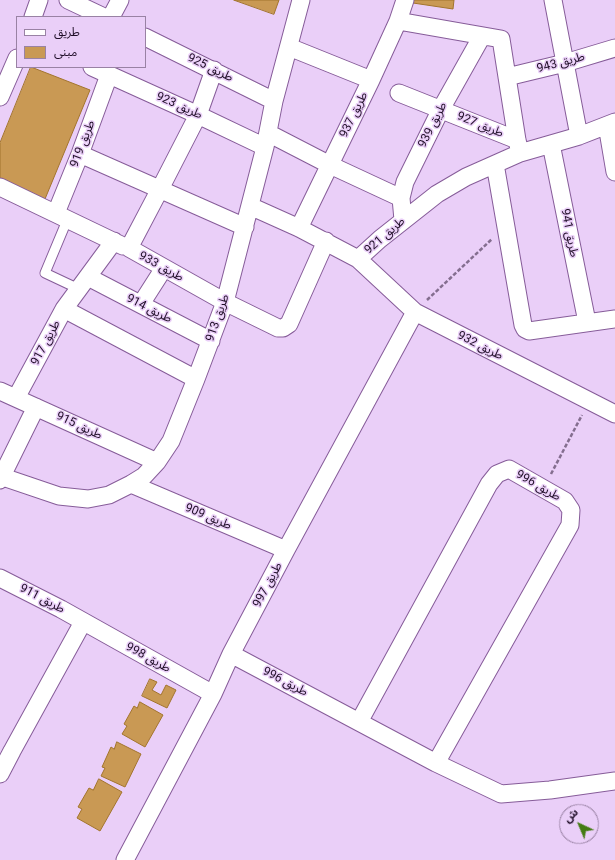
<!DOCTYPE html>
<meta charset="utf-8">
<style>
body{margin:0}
#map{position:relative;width:615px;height:860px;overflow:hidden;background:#eacff8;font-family:Roboto,"Noto Sans Arabic",sans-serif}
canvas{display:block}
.legend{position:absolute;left:16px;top:16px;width:130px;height:52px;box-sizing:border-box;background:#eacff8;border:1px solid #9982a4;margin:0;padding:5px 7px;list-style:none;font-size:12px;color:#1f0e27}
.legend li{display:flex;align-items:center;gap:8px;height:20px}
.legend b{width:20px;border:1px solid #9982a4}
.north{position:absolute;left:559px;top:804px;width:40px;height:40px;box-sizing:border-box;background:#eacff8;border:1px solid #9982a4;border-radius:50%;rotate:316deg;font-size:11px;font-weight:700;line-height:16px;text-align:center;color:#1f0e27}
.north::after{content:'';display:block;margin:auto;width:14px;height:18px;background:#447c13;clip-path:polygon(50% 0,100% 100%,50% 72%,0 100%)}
</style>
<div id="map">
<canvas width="615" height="860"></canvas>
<ul class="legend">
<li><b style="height:5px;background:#fff"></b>طريق</li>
<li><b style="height:11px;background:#c99954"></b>مبنى</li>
</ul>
<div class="north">ش</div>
</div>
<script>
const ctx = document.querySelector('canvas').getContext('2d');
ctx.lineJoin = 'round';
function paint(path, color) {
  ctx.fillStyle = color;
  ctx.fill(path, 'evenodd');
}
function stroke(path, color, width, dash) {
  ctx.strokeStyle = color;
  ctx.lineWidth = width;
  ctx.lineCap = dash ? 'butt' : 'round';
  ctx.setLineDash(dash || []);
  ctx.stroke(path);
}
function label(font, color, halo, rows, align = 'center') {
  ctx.font = font + ' Roboto,"Noto Sans Arabic",sans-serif';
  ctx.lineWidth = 3;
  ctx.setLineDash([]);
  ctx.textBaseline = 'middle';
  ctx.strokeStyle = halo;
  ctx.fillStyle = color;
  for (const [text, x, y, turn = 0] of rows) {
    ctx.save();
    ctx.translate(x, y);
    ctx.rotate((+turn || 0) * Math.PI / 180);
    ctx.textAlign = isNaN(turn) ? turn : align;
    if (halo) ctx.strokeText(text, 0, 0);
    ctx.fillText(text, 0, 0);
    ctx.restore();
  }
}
const building = new Path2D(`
 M234,0H279L274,14Z
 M414,0H454L453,9L413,3Z
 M31,67L90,90L45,199L0,180V143Z
 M150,679L157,682L152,690L161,695L166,685L176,690L167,708L142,696Z
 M140,702L163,715L145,747L122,734L127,726L124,724L134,706L137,708Z
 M117,742L141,754L125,787L101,776L105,768L102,767L111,747L114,749Z
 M99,779L122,792L100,831L77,818L82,809L78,807L89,788L93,790Z`);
const path = new Path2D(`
 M427,300L492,239
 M551,474L582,415`);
const lane = new Path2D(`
 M68,218L45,273L79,289`);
const street = new Path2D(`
 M68,0L104,17
 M553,0L579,136
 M33,17L39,0
 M111,17L120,0
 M398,21L501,39L517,140L520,153
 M145,37L274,101
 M289,47L371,80
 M92,67L198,115L265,147
 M214,70L198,115L160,189L129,248L225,302L278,328H283L289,324L326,241
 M507,77L565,63L615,48
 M399,93L517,140
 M0,97L17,58
 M607,125L615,172
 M268,133L330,165L401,198
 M551,144L587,322
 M80,154L245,227
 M495,164L523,325L525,329L529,331L615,319
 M0,187L123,246
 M250,206L299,228L358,259L380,239L437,194L466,177L520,153L579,136L615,122
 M56,213L80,154L109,75
 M403,220L401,198L405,182L441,109L482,36
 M299,228L371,80L398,21L405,0
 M358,259L415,312L615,414
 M88,277L211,341
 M141,304L164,268
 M64,309L196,379
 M0,391L157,462
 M16,398L64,309L114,241
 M0,476L59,496L88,499L109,495L131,484L144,476L157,462L171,441L196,379L225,302L265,147L274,101L301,0
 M0,480L36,407
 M131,484L286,550
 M0,578L61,609L213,694
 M231,654L436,763L501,794L550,790L615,781
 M359,722L489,484L497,474L509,469L565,501L571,510L570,525L436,763
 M0,774L12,751L83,622
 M125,860L213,694L231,654L286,550L415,312`);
const streetNames = [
 ["طريق 943",561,63,-15],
 ["طريق 925",210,68,26],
 ["طريق 923",179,106,24],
 ["طريق 937",354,115,-64],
 ["طريق 939",433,125,-63],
 ["طريق 927",480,125,22],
 ["طريق 919",83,144,-69],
 ["طريق 941",569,233,79],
 ["طريق 921",385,236,-41],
 ["طريق 933",161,267,29],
 ["طريق 914",149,309,27],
 ["طريق 913",218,318,-71],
 ["طريق 917",46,343,-62],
 ["طريق 932",480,346,27],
 ["طريق 915",79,426,25],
 ["طريق 996",538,486,30],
 ["طريق 909",208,517,23],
 ["طريق 997",268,585,-62],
 ["طريق 911",42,599,28],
 ["طريق 998",148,658,29],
 ["طريق 996",285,682,28]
];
paint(building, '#c99954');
stroke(building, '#a2742d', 1);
stroke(lane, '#865c99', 11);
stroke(street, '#865c99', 19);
stroke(path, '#846e8f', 2.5, [4, 2]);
stroke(lane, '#fff', 9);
stroke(street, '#fff', 17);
label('12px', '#1f0e27', '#eacff8', streetNames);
</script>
